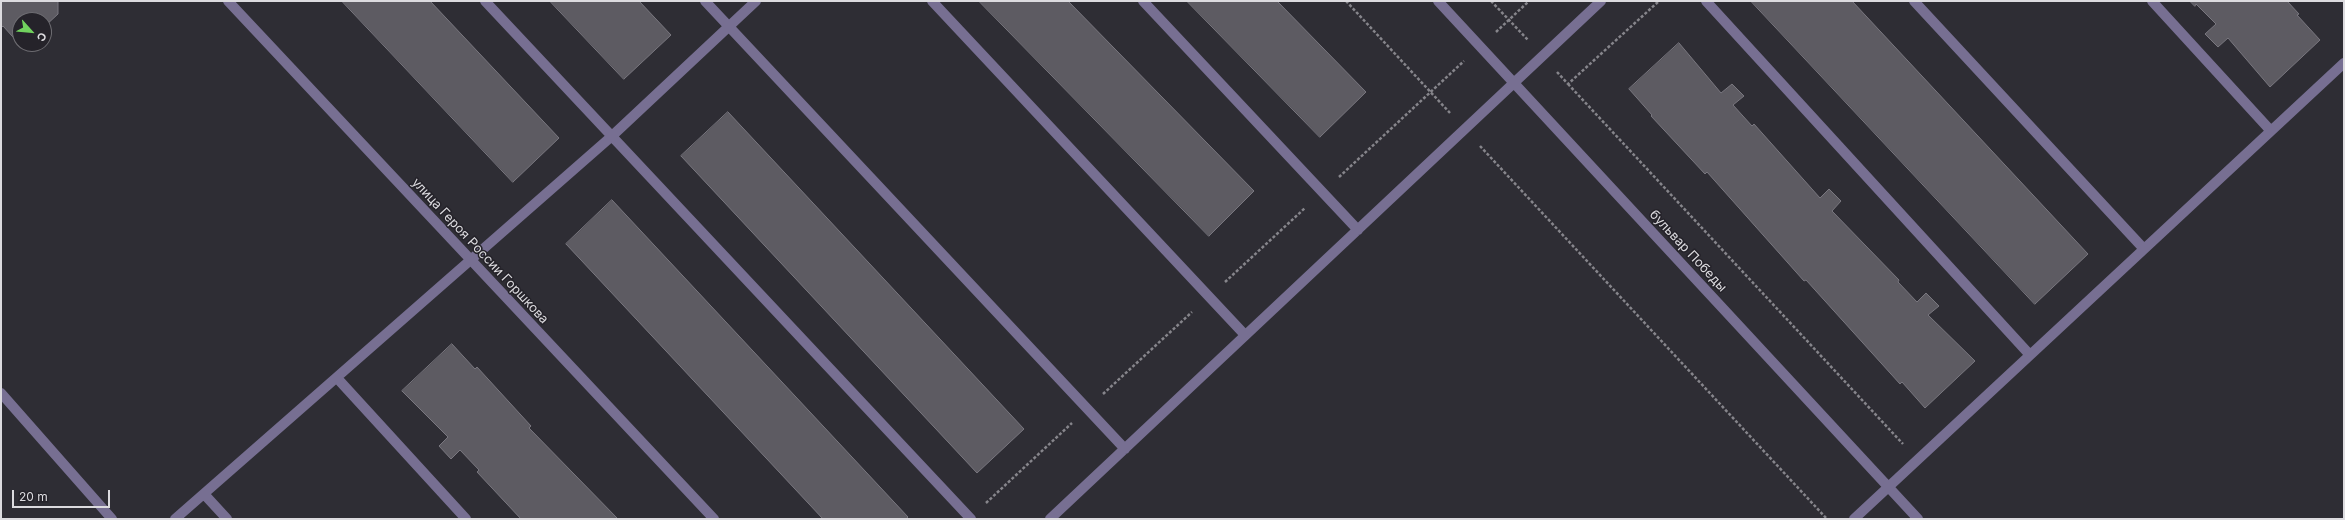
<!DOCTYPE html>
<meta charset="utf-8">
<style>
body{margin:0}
#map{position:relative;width:2345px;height:520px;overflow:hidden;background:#2e2d34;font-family:Inter,sans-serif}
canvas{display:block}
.frame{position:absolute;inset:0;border:2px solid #dcdbdf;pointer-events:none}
.north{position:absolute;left:12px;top:12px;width:40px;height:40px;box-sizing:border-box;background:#25232a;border:1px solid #6e6d72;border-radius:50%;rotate:117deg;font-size:11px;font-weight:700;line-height:16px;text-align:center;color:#dcdbdf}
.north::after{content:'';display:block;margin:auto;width:14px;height:18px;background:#71d25e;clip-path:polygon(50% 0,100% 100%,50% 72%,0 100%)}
.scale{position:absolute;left:12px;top:490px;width:98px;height:18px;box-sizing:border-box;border:2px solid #dcdbdf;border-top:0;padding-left:5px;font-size:12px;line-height:14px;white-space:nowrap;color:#dcdbdf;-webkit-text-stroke:3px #25232a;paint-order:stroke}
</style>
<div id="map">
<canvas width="2345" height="520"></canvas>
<div class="frame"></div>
<div class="north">С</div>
<div class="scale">20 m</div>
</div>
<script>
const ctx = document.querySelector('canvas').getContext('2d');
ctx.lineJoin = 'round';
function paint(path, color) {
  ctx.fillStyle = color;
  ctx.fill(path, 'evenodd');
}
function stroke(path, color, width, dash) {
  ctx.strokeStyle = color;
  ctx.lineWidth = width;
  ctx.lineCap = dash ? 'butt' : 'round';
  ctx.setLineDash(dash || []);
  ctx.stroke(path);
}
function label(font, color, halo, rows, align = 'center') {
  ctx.font = font + ' Inter,sans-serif';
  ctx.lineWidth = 3;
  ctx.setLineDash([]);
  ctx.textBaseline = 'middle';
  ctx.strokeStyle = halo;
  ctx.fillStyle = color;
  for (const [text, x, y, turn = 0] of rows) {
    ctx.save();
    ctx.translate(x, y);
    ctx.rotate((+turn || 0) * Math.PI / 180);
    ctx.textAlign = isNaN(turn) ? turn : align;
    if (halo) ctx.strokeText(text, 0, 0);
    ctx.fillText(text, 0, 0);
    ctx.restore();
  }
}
const building = new Path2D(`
 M1,1H58V14L44,27V20H20V44H25L22,47L3,26L1,28Z
 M342,1H430L559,138L513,182Z
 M550,1H639L671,35L624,79Z
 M979,1H1068L1254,191L1209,236Z
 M1187,1H1277L1366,92L1320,137Z
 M1751,1H1852L2088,254L2035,304Z
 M2190,1H2287L2299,14L2297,15L2320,40L2270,87L2228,38L2218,47L2205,34L2216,24L2196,4L2195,6Z
 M1679,43L1721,93L1732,84L1744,96L1733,105L1752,126L1754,124L1820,198L1829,189L1841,201L1832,211L1899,280L1898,282L1917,302L1926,293L1939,306L1928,315L1975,361L1925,408L1902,382L1900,384L1806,280L1804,281L1707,172L1705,174L1651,116L1652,115L1629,89Z
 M728,112L1024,429L977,473L681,156Z
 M612,200L908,517L906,519H823L566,244Z
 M452,344L475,369L477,367L531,426L529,428L618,519H521L477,472L479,470L460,450L451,459L439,446L448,437L402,391Z`);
const path = new Path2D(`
 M1346,1L1450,113
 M1491,1L1528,40
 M1496,32L1529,1
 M1557,72L1568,84L1659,1
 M1568,84L1903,444
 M1480,146L1827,519
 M1339,177L1464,61
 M1225,282L1305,208
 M1103,394L1192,312
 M986,503L1072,423`);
const minor = new Path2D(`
 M228,1L714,519
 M485,1L971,519
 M705,1L1125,449
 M932,1L1245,335
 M1143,1L1358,230
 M1438,1L1918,519
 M1706,1L2030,355
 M1914,1L2144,249
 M2152,1L2271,131
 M337,378L466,519
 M1,393L112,519
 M204,494L227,519
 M175,519L612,136L756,1
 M1050,519L1601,1
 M1854,519L2344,63`);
const streetNames = [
 ["улица Героя России Горшкова",480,251,47],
 ["бульвар Победы",1688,251,47]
];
paint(building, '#5d5b62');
stroke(building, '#79777f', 1);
stroke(path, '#86858b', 2.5, [3, 2]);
stroke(minor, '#776f92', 10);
label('13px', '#dcdbdf', '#25232a', streetNames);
</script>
